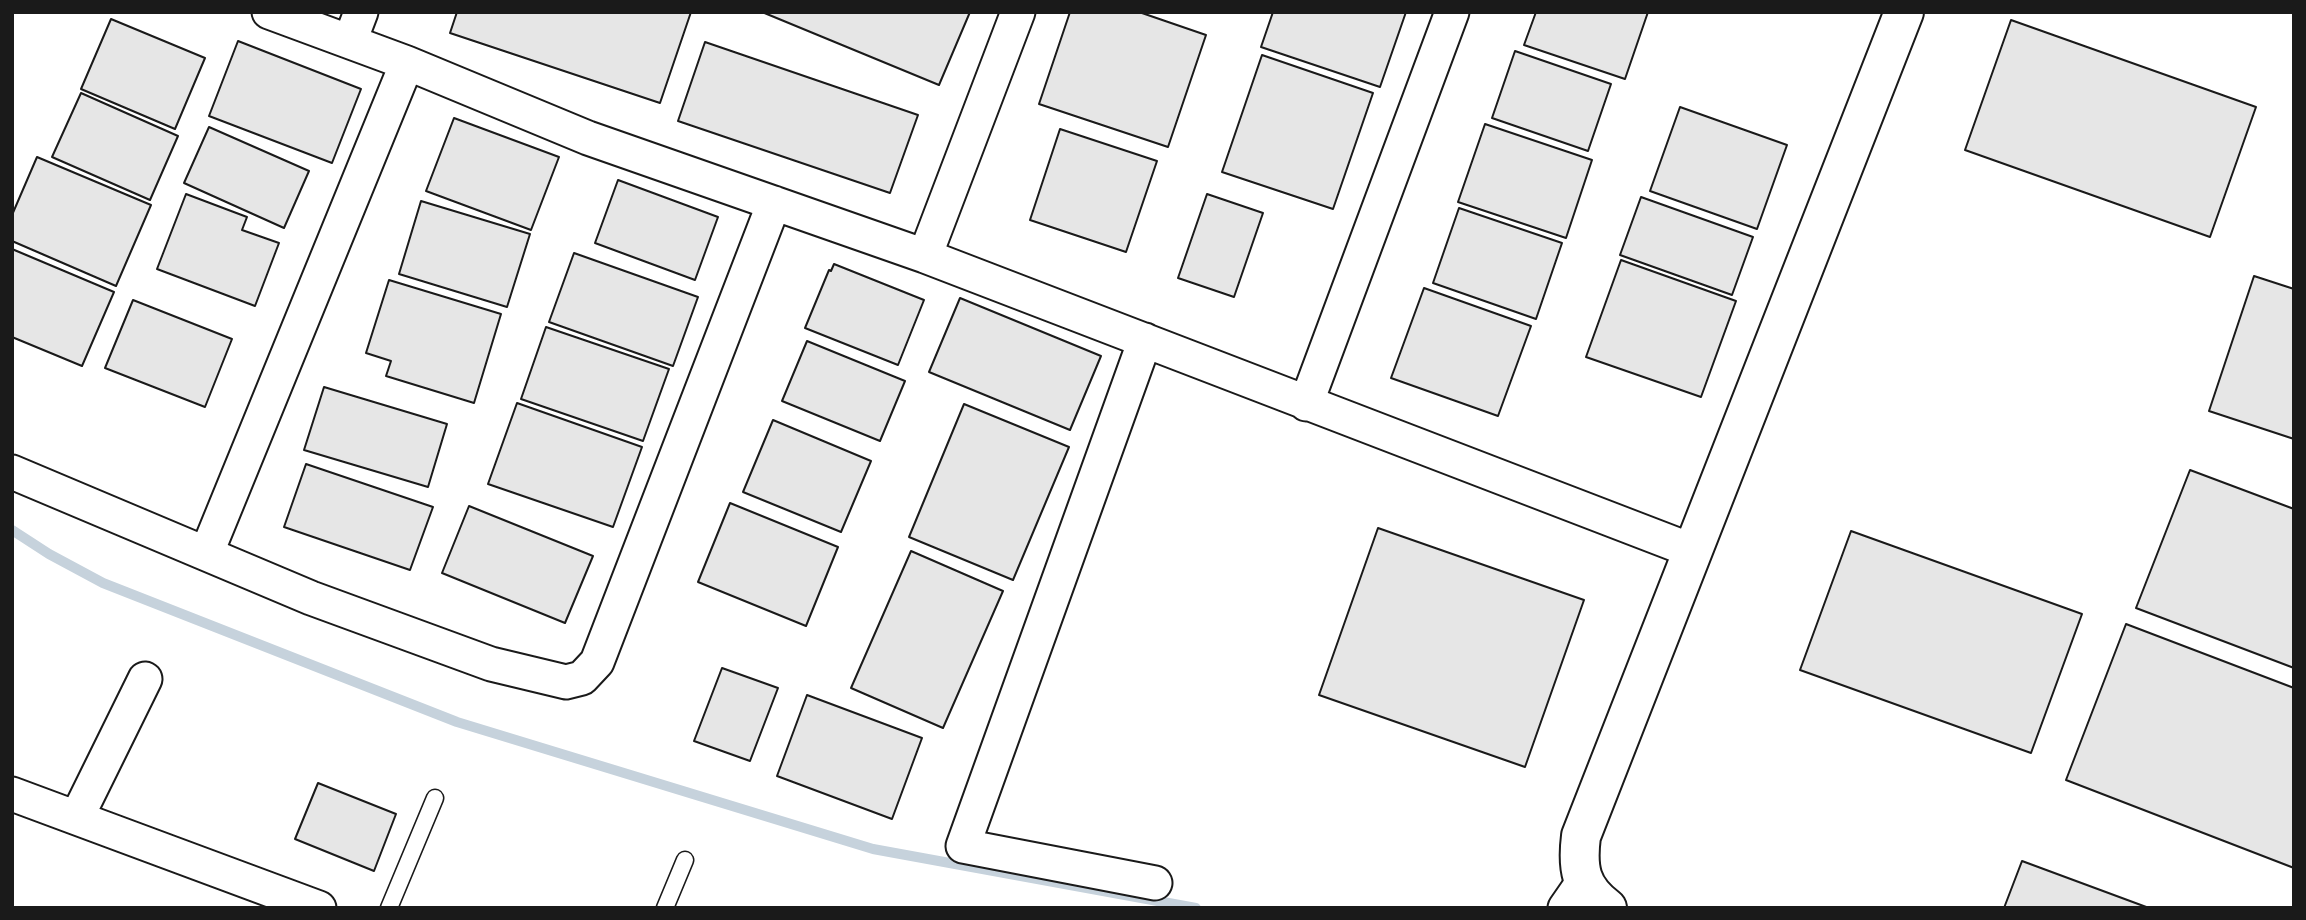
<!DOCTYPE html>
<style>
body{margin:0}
#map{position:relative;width:2306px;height:920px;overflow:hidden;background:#fff;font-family:"Nunito Sans",sans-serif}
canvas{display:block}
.frame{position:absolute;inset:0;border:14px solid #1a1a1a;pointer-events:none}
</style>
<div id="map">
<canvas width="2306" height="920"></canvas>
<div class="frame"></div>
</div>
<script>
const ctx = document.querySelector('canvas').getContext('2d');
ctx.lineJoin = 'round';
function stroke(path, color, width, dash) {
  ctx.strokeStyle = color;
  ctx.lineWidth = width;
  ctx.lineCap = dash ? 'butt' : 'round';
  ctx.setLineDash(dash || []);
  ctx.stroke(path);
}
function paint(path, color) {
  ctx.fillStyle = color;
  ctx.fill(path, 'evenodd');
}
const stream = new Path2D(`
 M12,530L49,554L103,583L457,722L873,849L1196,908`);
const building = new Path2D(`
 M457,12H691L660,103L450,33Z
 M762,12H970L939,85Z
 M1070,12H1139L1206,35L1168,147L1039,104Z
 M1273,12H1406L1380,87L1261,47Z
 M1536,12H1648L1625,79L1524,45Z
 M111,19L205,58L175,129L81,89Z
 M2011,20L2256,107L2210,237L1965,150Z
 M238,41L361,89L332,163L209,116Z
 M705,42L918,115L890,193L678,121Z
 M1515,51L1611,84L1588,151L1492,118Z
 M1262,55L1373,93L1333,209L1222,172Z
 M81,93L178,136L150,200L52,157Z
 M1680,107L1787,145L1757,229L1650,191Z
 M454,118L559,157L531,230L426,191Z
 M1485,124L1592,160L1566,238L1458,202Z
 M209,127L309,171L284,228L184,183Z
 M1060,129L1157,161L1126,252L1030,220Z
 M37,157L151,205L116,286L12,241V215Z
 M618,180L718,217L695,280L595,243Z
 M186,194L247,217L242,230L279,243L255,306L157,269Z
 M1207,194L1263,213L1234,297L1178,278Z
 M1641,197L1753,237L1732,295L1620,255Z
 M421,201L530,234L507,307L399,274Z
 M1459,208L1562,243L1536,319L1433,283Z
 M12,249L114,292L82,366L12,337Z
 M574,253L698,297L673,366L549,322Z
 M1621,260L1736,301L1701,397L1586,357Z
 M834,264L924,300L898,365L805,328L829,270L831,271Z
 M2254,276L2294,289V439L2209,411Z
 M389,280L501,314L474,403L386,376L391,361L366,353Z
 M1424,288L1531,326L1498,416L1391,378Z
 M960,298L1101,356L1070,430L929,372Z
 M133,300L232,339L205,407L105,368Z
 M546,327L669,369L643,441L521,399Z
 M807,341L905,381L880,441L782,401Z
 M324,387L447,424L428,487L304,450Z
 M517,403L642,447L613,527L488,484Z
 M964,404L1069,447L1013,580L909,537Z
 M773,420L871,461L841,532L743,492Z
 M306,464L433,507L410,570L284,527Z
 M2190,470L2294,509V668L2136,608Z
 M730,503L838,547L806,626L698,582Z
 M469,506L593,556L565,623L442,573Z
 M1378,528L1584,600L1525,767L1319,695Z
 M1851,531L2082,614L2031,753L1800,670Z
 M911,551L1003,591L943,728L851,688Z
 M2126,624L2294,688V868L2066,780Z
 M722,668L778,688L750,761L694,741Z
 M807,695L922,738L892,819L777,776Z
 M318,783L396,814L374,871L295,839Z
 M2022,861L2149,908H2004Z`);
const lane = new Path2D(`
 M389,908L435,798
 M665,908L685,860`);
const street = new Path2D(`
 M269,12L407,63L588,138L925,256L1693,551
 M350,41L361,12
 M925,256L1018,12
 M1145,340L963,846L1155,883
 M1306,404L1452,12
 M12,472L311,598L491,664L566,682L582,678L597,662L774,203
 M207,552L407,63
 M12,794L319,908
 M77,817L145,679
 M1565,908L1583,882`);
const secondary = new Path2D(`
 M1607,908C1580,888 1577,868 1581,836L1904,12`);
stroke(stream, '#c6d2dc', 10);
paint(building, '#e6e6e6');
stroke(building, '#1a1a1a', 2);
stroke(lane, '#1a1a1a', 19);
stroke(street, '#1a1a1a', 37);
stroke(secondary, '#1a1a1a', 42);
stroke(lane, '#fff', 16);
stroke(street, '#fff', 33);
stroke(secondary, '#fff', 38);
</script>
